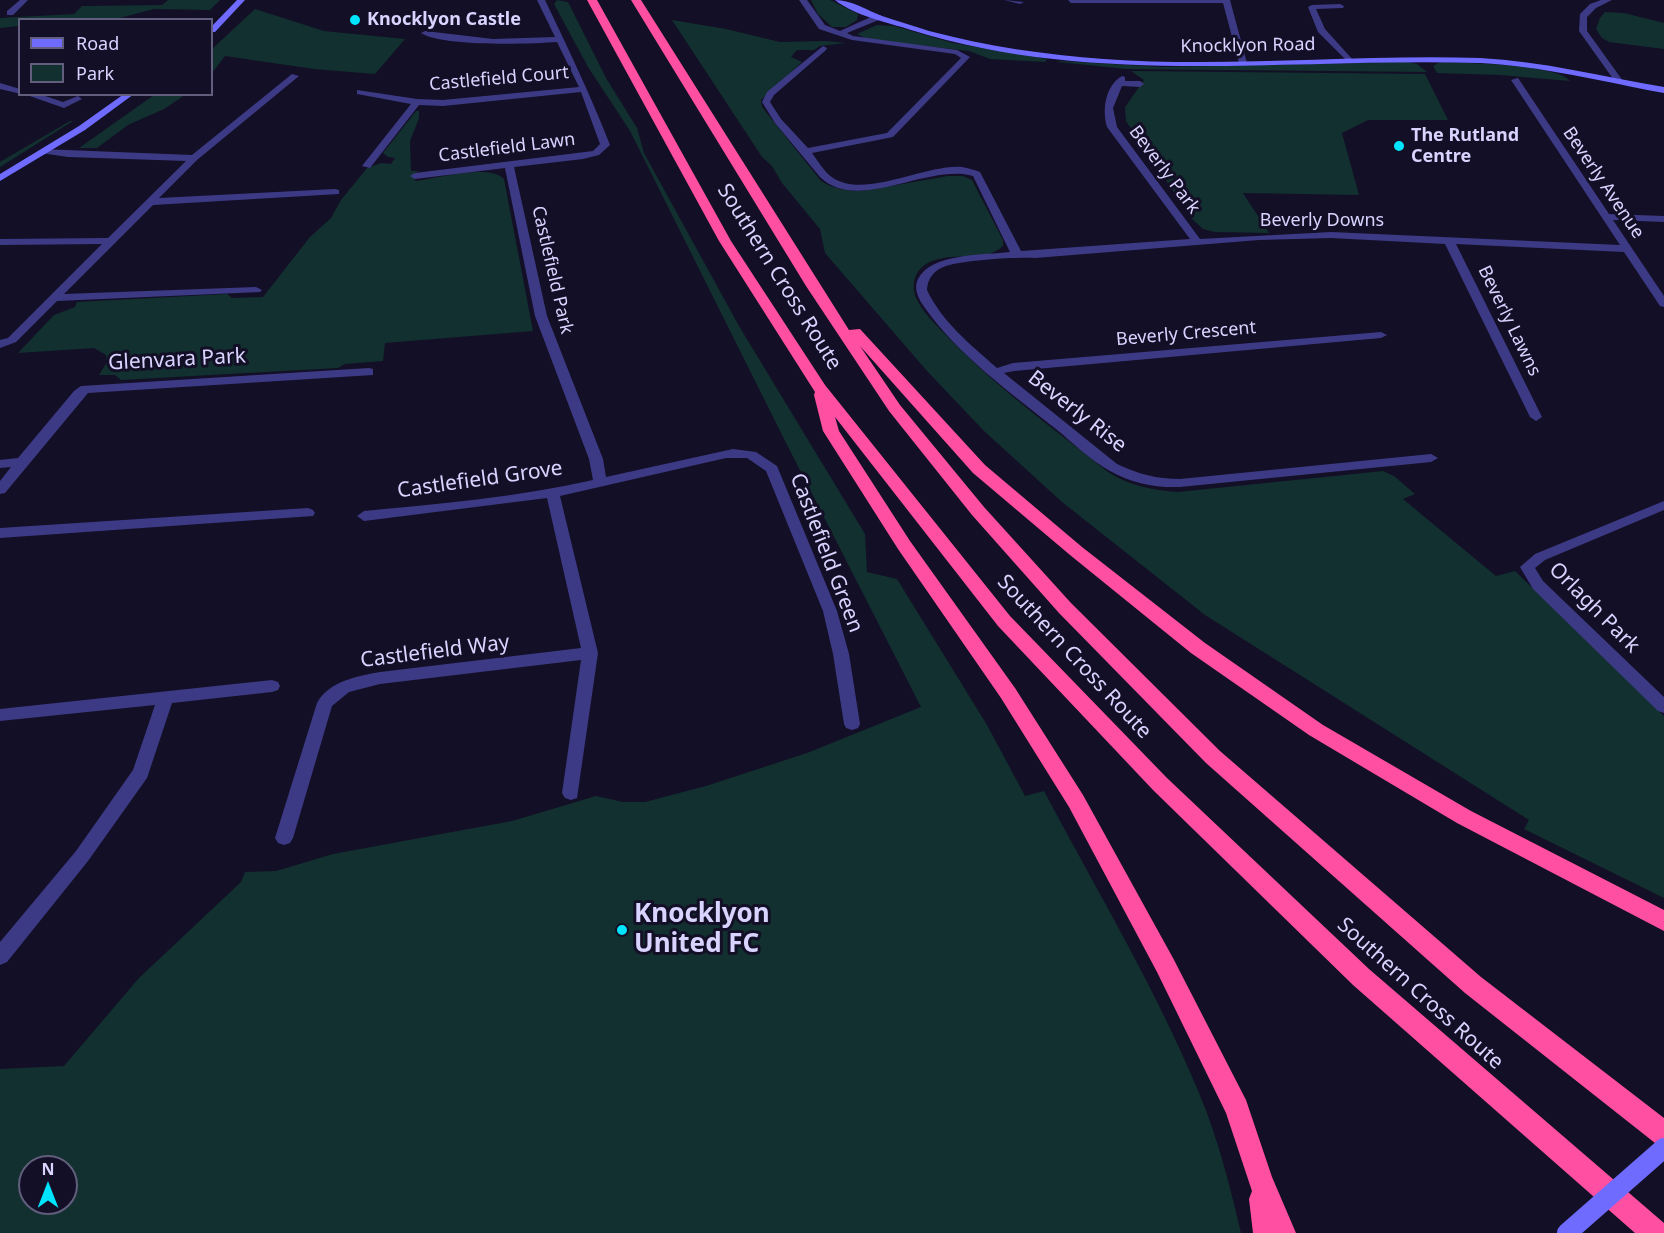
<!DOCTYPE html>
<style>
body{margin:0}
#map{position:relative;width:1664px;height:1233px;overflow:hidden;background:#130f26;font-family:"Noto Sans",sans-serif}
canvas{display:block}
.legend{position:absolute;left:18px;top:18px;width:195px;height:78px;box-sizing:border-box;background:#130f26;border:2px solid #625e7d;margin:0;padding:8px 10px;list-style:none;font-size:18px;color:#d9d4ff}
.legend li{display:flex;align-items:center;gap:12px;height:30px}
.legend b{width:30px;border:2px solid #625e7d}
.north{position:absolute;left:18px;top:1155px;width:60px;height:60px;box-sizing:border-box;background:#130f26;border:2px solid #625e7d;border-radius:50%;rotate:0deg;font-size:16px;font-weight:700;line-height:24px;text-align:center;color:#d9d4ff}
.north::after{content:'';display:block;margin:auto;width:21px;height:27px;background:#00e5ff;clip-path:polygon(50% 0,100% 100%,50% 72%,0 100%)}
</style>
<div id="map">
<canvas width="1664" height="1233"></canvas>
<ul class="legend">
<li><b style="height:8px;background:#6f6bff"></b>Road</li>
<li><b style="height:16px;background:#12302f"></b>Park</li>
</ul>
<div class="north">N</div>
</div>
<script>
const ctx = document.querySelector('canvas').getContext('2d');
ctx.lineJoin = 'round';
function paint(path, color) {
  ctx.fillStyle = color;
  ctx.fill(path, 'evenodd');
}
function stroke(path, color, width, dash) {
  ctx.strokeStyle = color;
  ctx.lineWidth = width;
  ctx.lineCap = dash ? 'butt' : 'round';
  ctx.setLineDash(dash || []);
  ctx.stroke(path);
}
function label(font, color, halo, rows, align = 'center') {
  ctx.font = font + ' "Noto Sans",sans-serif';
  ctx.lineWidth = 6;
  ctx.setLineDash([]);
  ctx.textBaseline = 'middle';
  ctx.strokeStyle = halo;
  ctx.fillStyle = color;
  for (const [text, x, y, turn = 0] of rows) {
    ctx.save();
    ctx.translate(x, y);
    ctx.rotate((+turn || 0) * Math.PI / 180);
    ctx.textAlign = isNaN(turn) ? turn : align;
    if (halo) ctx.strokeText(text, 0, 0);
    ctx.fillText(text, 0, 0);
    ctx.restore();
  }
}
const green = new Path2D(`
 M168,0H220L210,10L154,9L116,19L20,20L19,26L0,28V18L74,14L82,6L162,5Z
 M557,0L568,2L606,78L637,128L644,153L739,326L865,534L867,572L897,579L987,725L1025,796L1044,791C1097,891 1156,989 1199,1093C1218,1138 1230,1186 1241,1233H0V1069L64,1066L139,978L241,882L245,872L276,871L333,854L512,821L596,796L623,802H645L706,786L807,753L921,707L782,435L630,131L588,67L554,4ZM30,1167H66V1203H30Z
 M811,0H830L858,14L857,20L846,27H832L818,14Z
 M255,9L324,31L405,39L375,74L314,69L225,56L212,73V49Z
 M1605,12L1624,13L1664,23V49L1609,42L1602,38L1596,29L1600,18Z
 M672,20L726,29L780,42L826,41L846,43L820,46L814,50H797L791,57L802,62L761,100L762,107L821,181C834,189 847,191 862,191L948,176H963L972,180L1003,240V246C982,266 944,247 921,268C913,276 912,288 916,298C922,311 934,323 944,333C993,385 1053,428 1108,472C1130,486 1152,490 1178,492L1383,471L1394,476L1415,494L1403,499L1496,576L1515,571L1664,716V898L1524,829L1529,820L1205,615L1062,502L984,431L927,371L825,253L820,229L782,183L772,166L762,157Z
 M877,25L894,26L953,43L1047,59L1045,62L990,59L969,51L881,41L865,38L857,34Z
 M1059,61L1163,67L1408,62L1417,64L1427,72L1127,69L1058,62Z
 M1440,62C1464,63 1557,64 1570,81L1500,75L1437,73L1433,66Z
 M1131,71L1425,74L1448,120H1368L1342,133L1359,195L1243,193L1269,233L1215,232L1203,229L1192,219L1126,121L1125,107L1144,80Z
 M154,95H185L164,109L128,125L97,148H79Z
 M416,111H419V118L410,141L411,171H419L415,173V181C436,179 488,163 504,179L533,331L385,343L383,361L345,364L338,368L121,380L115,375H99L107,362L106,355L94,348L18,353L54,315L75,307L77,302L227,294L232,298L263,297L310,237L331,218L341,200L367,168L381,163L391,164L395,158L388,157L383,153Z
 M70,121H73L0,167V162Z`);
const street = new Path2D(`
 M20,0H28L13,15H7V11Z
 M537,0H545C568,48 590,94 610,145L599,155L583,159L514,167L547,316L603,459L606,477L733,449L756,452L777,466L837,611L849,654L860,724L858,728L852,730L846,728L844,724L833,654L823,611L766,471L747,458H726L560,496L598,653L577,798L571,800L565,798L562,793L581,660L380,684L349,692L332,706L293,838L290,843L284,845L278,843L275,838L317,703C329,681 358,676 380,672L581,648L547,498L364,521L357,516L364,511C441,504 517,497 593,480L589,459L535,316L505,168L415,179L410,176L415,173L593,151L600,144L581,92L443,106L419,105L370,168L362,166L411,104L357,94V90L417,99L443,100L579,87L557,42C529,44 443,47 421,33L425,31L493,39L555,37Z
 M799,0H807L825,25L840,31L875,15H881V19L847,33L853,36L957,50L970,57L893,137L812,153C818,161 824,172 833,178C866,199 925,164 962,167C968,168 975,170 980,172L1021,251L1190,239L1107,127C1102,110 1105,86 1122,76L1125,77V81H1140L1144,84L1140,87L1122,86L1113,108L1117,127L1200,239L1331,232L1620,245L1511,80L1518,78L1609,214L1664,216V222L1613,220L1664,296V307L1660,306L1624,252L1456,244L1542,417L1536,421L1530,417L1445,244L1331,238L1259,240L1035,258C1013,257 966,260 946,266C935,269 927,279 927,290C942,322 971,345 997,368L1013,363L1381,332L1387,335L1381,338L1014,371L1004,373L1117,464C1138,474 1157,479 1180,479L1431,454L1438,458L1431,462L1180,487C1156,488 1131,483 1110,471C1090,460 1073,443 1056,429C1012,394 957,354 925,308C919,300 913,289 918,279C931,253 985,255 1010,252L973,176C927,163 858,214 820,177L775,123L762,102L767,92L823,46L827,48L826,50L774,95L770,102L781,119L808,148L887,133L961,58L955,54L852,40L819,29Z
 M1004,0L1024,2L1020,4Z
 M1068,0H1230L1247,63L1243,66L1239,63L1223,3H1071Z
 M1601,0H1612L1596,8L1587,17V31L1623,81L1619,84L1616,83L1579,31L1580,14L1590,4Z
 M1340,4L1344,6L1343,8L1316,9L1325,29L1353,60L1349,63L1318,32L1308,7L1312,5Z
 M292,74L299,76L197,160L159,198L335,189L339,190V194L153,205L64,294L256,287L262,290L260,292L57,301L16,342L0,348V340L8,338L102,244L0,245V239L108,238L186,161L68,157L41,153V149L192,155Z
 M0,83L20,89L21,94L0,89Z
 M24,94H39L63,102L78,96L82,99L64,108Z
 M369,368L373,369V375L88,393L5,493L0,494V481L11,467L0,468V460L18,458L74,391L81,386Z
 M1664,501V510L1545,560L1535,568L1543,581L1664,697V713L1658,711L1533,589L1520,567L1535,554Z
 M308,508L313,510L315,513L313,516L0,538V528Z
 M272,680L278,682L280,686L278,690L272,692L172,703L147,778L88,861L7,962L0,965V942L76,851L133,770L155,705L0,721V709Z`);
const secondary = new Path2D(`
 M237,0H245L215,32H212V26Z
 M835,0C852,0 866,10 882,16C897,21 914,26 929,31C986,46 1046,55 1104,59C1229,68 1355,54 1480,58C1542,61 1604,77 1664,87V93C1604,82 1542,66 1480,63C1290,57 1095,88 911,30C887,22 855,16 835,0Z
 M124,94H134L85,130L0,181V174L79,126Z`);
const highway = new Path2D(`
 M587,0H597L731,241L825,385L1010,616L1167,778L1369,969L1664,1223V1233H1635L1353,985L1153,790L998,626L835,417L839,431L910,541L1015,688L1083,795L1173,958L1246,1100L1272,1177L1296,1233H1253L1249,1199L1252,1191L1226,1113L1157,972L1069,807L1001,698L898,549L823,431L814,395L815,392L719,241Z
 M631,0H641L849,330L860,329L985,465L1082,547L1205,643L1323,725L1471,811L1664,910V931L1457,823L1309,735L1191,653L1070,555L973,473L860,346L900,405L984,507L1071,603L1220,751L1481,977L1664,1118V1147L1655,1143L1465,993L1206,763L1059,613L972,515L889,411L806,286Z`);
const secondaryBridge = new Path2D(`
 M1567,1233L1664,1148`);
const markers = [
 [355,20,6,"#00e5ff"],
 [1399,146,6,"#00e5ff"],
 [622,930,6,"#00e5ff"]
];
const farPoinames = [
 ["Knocklyon Castle",367,20],
 ["The Rutland",1411,136],
 ["Centre",1411,157]
];
const farStreetnames = [
 ["Knocklyon Road",1248,46,-1],
 ["Castlefield Court",499,79,-5],
 ["Castlefield Lawn",507,148,-7],
 ["Beverly Park",1164,170,53],
 ["Beverly Avenue",1603,183,56],
 ["Beverly Downs",1322,221],
 ["Castlefield Park",552,270,77],
 ["Beverly Lawns",1509,321,64],
 ["Beverly Crescent",1186,334,-5]
];
const streetNames = [
 ["Southern Cross Route",779,277,58],
 ["Glenvara Park",177,360,-3],
 ["Beverly Rise",1077,412,38],
 ["Castlefield Grove",480,480,-8],
 ["Castlefield Green",826,553,69],
 ["Orlagh Park",1594,608,45],
 ["Castlefield Way",435,652,-7],
 ["Southern Cross Route",1074,657,47],
 ["Southern Cross Route",1420,994,42]
];
const nearPoinames = [
 ["Knocklyon",634,915],
 ["United FC",634,945]
];
paint(green, '#12302f');
paint(street, '#3d3a85');
paint(secondary, '#6f6bff');
paint(highway, '#ff4fa3');
stroke(secondaryBridge, '#6f6bff', 20);
for (const [x, y, r, color] of markers) {
  const dot = new Path2D();
  dot.arc(x, y, r, 0, 2 * Math.PI);
  ctx.fillStyle = color;
  ctx.fill(dot);
  stroke(dot, '#130f26', 2);
}
label('bold 18px', '#d9d4ff', '#130f26', farPoinames, 'left');
label('18px', '#d9d4ff', '#130f26', farStreetnames);
label('21px', '#d9d4ff', '#130f26', streetNames);
label('bold 26px', '#d9d4ff', '#130f26', nearPoinames, 'left');
</script>
